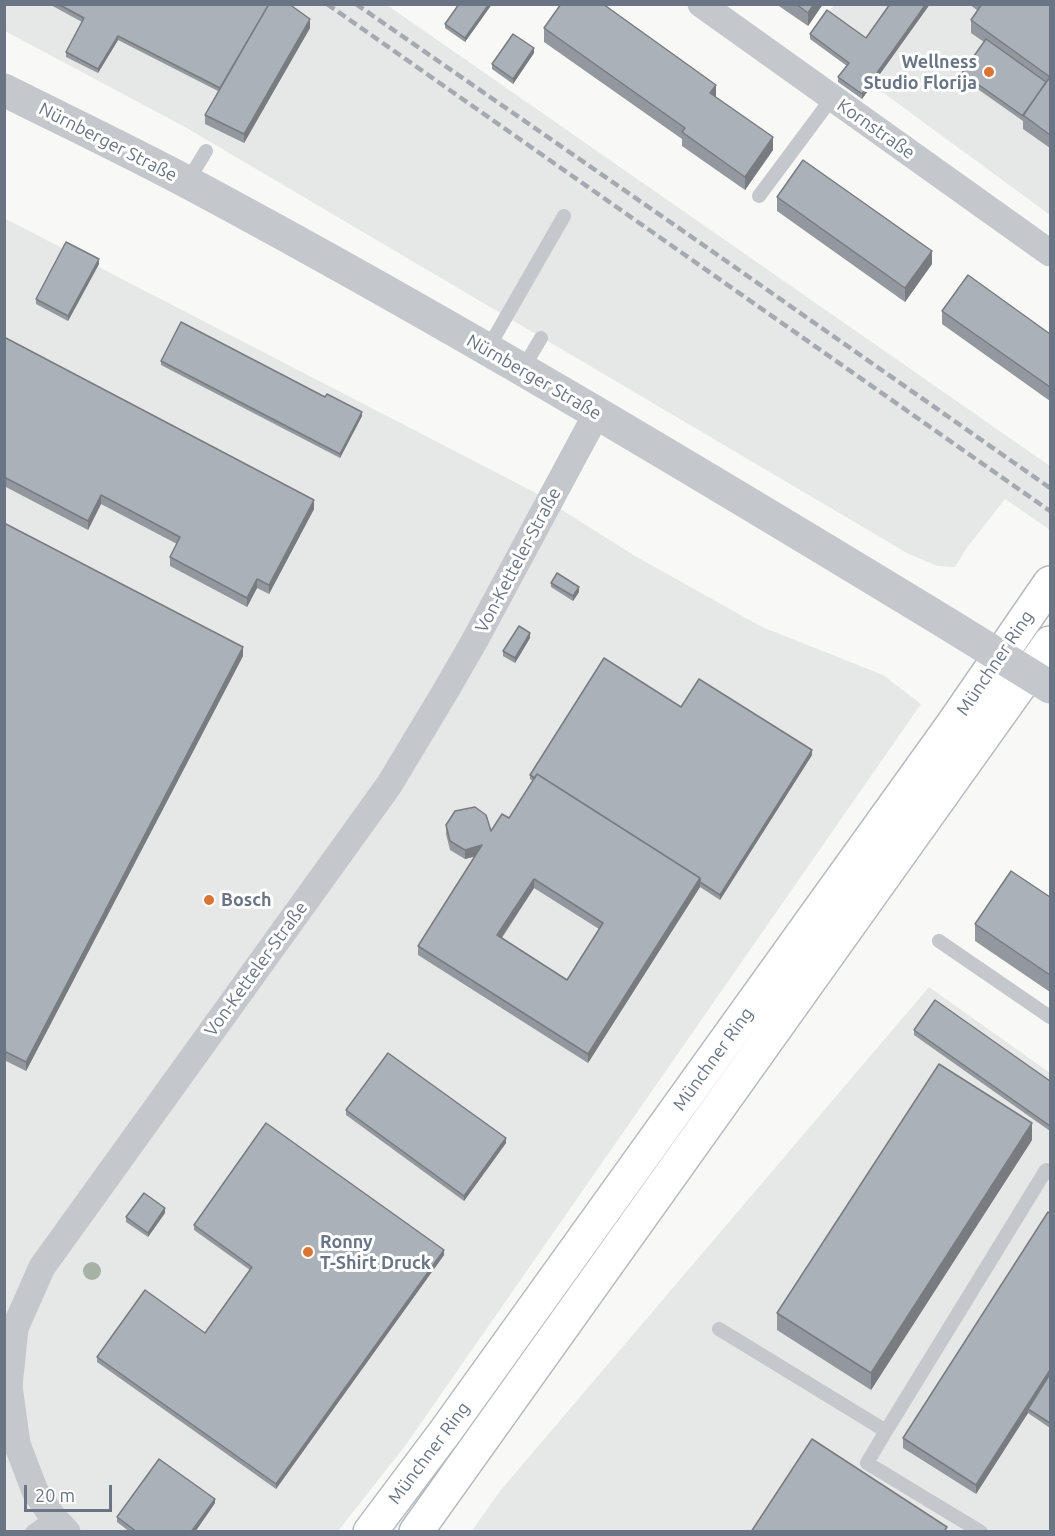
<!DOCTYPE html>
<meta charset="utf-8">
<style>
body{margin:0}
#map{position:relative;width:1055px;height:1536px;overflow:hidden;background:#f8f8f6;font-family:Ubuntu,sans-serif}
canvas{display:block}
.frame{position:absolute;inset:0;border:6px solid #697485;pointer-events:none}
.scale{position:absolute;left:24px;top:1485px;width:88px;height:27px;box-sizing:border-box;border:3px solid #697485;border-top:0;padding-left:8px;font-size:18px;line-height:21px;white-space:nowrap;color:#697485;-webkit-text-stroke:4px #fff;paint-order:stroke}
</style>
<div id="map">
<canvas width="1055" height="1536"></canvas>
<div class="frame"></div>
<div class="scale">20 m</div>
</div>
<script>
const ctx = document.querySelector('canvas').getContext('2d');
ctx.lineJoin = 'round';
function paint(path, color) {
  ctx.fillStyle = color;
  ctx.fill(path, 'evenodd');
}
function stroke(path, color, width, dash) {
  ctx.strokeStyle = color;
  ctx.lineWidth = width;
  ctx.lineCap = dash ? 'butt' : 'round';
  ctx.setLineDash(dash || []);
  ctx.stroke(path);
}
function label(font, color, halo, rows, align = 'center') {
  ctx.font = font + ' Ubuntu,sans-serif';
  ctx.lineWidth = 6;
  ctx.setLineDash([]);
  ctx.textBaseline = 'middle';
  ctx.strokeStyle = halo;
  ctx.fillStyle = color;
  for (const [text, x, y, turn = 0] of rows) {
    ctx.save();
    ctx.translate(x, y);
    ctx.rotate((+turn || 0) * Math.PI / 180);
    ctx.textAlign = isNaN(turn) ? turn : align;
    if (halo) ctx.strokeText(text, 0, 0);
    ctx.fillText(text, 0, 0);
    ctx.restore();
  }
}
const built = new Path2D(`
 M4,5H387L1050,466V530L1005,499L966,549L955,567L937,566L907,553L185,127L5,31Z
 M834,5H1050V215L810,39Z
 M4,218L532,491L635,556L762,627L883,675L921,704L405,1446L338,1531H5Z
 M929,987L1050,1073V1531L471,1532L500,1491Z`);
const service = new Path2D(`
 M187,182L206,151
 M759,196L832,98
 M487,350L564,216
 M522,370L541,338
 M939,941L1050,1017
 M719,1329L886,1431L867,1463L981,1532
 M886,1431L1046,1170L1050,1173
 M32,1532L53,1517`);
const minor = new Path2D(`
 M701,4L1050,253
 M67,1532L53,1517L35,1491L17,1444L9,1386L15,1328L42,1267L389,785L445,692L475,640L597,413`);
const tertiary = new Path2D(`
 M4,90C66,121 129,151 189,183C447,321 698,472 948,624`);
const primary = new Path2D(`
 M370,1532L445,1432L953,724L1050,583
 M416,1532L1050,643`);
const rail = new Path2D(`
 M327,4L1050,511
 M356,4L699,242L1050,488`);
const tertiaryBridge = new Path2D(`
 M948,624L1050,687`);
const trees = [
 [92,1271]
];
const wall = new Path2D(`
 M49,4H289L310,28L244,143L205,124V115L218,91L118,40L98,73L66,57V52L82,22Z
 M492,4L465,42L445,28V24Z
 M776,4H823L808,26Z
 M890,4H930L862,99L838,82V77L847,66L810,39V34L866,38Z
 M969,4H1050V148L1023,129V121L962,78V73L984,42L971,33V20L978,11Z
 M544,28L716,97L773,150L745,190L682,146V139L544,42Z
 M534,53L513,84L492,69V64Z
 M777,197L932,264L905,302L777,211Z
 M99,264L68,321L36,304V299Z
 M942,311L1050,334V401L942,324Z
 M4,337L314,509L269,594L257,588L247,607L170,566V557L177,544L101,504L88,530L4,486Z
 M161,361L325,397L362,416L340,458L161,365Z
 M4,523L243,656L26,1071L4,1060Z
 M551,583L579,592L573,601L551,587Z
 M530,638L515,663L503,656V651Z
 M681,707L812,755L720,900L700,887L588,1063L418,955V946L474,857L465,859L450,850L446,834V825L491,831L509,818L533,781L530,779V775ZM534,888L599,929L567,980L502,938Z
 M1050,897V992L975,941V924Z
 M914,1030L1050,1081V1131L914,1035Z
 M346,1110L506,1143L464,1201L346,1115Z
 M1032,1140L871,1390L777,1330V1313Z
 M165,1213L148,1237L126,1222V1217Z
 M1050,1214V1428L1028,1413L976,1494L903,1448V1438Z
 M194,1225L444,1255L276,1489L97,1362V1357L205,1333L250,1270L194,1230Z
 M215,1503L195,1532H130L117,1522V1517Z`);
const shadedWall = new Path2D(`
 M489,4H492L465,42V38Z
 M814,4H823L808,26V13Z
 M926,4H930L862,99V94Z
 M310,19V28L244,143V134Z
 M118,36V40L98,73V69Z
 M534,48V53L513,84V79Z
 M716,85V98L710,93Z
 M773,137V150L745,190V177Z
 M932,251V264L905,302V288Z
 M99,259V264L68,321V316Z
 M362,412V416L340,458V454Z
 M101,495V504L88,530V521Z
 M314,500V509L269,594V585Z
 M257,579V588L247,607V598Z
 M579,587V592L573,601V596Z
 M530,633V638L515,663V658Z
 M243,647V656L26,1071V1062Z
 M812,750V755L720,900V895Z
 M482,845V854L465,859V850Z
 M700,878V887L588,1063V1054Z
 M534,879V888L497,944V935Z
 M1032,1123V1140L871,1390V1373Z
 M506,1138V1143L464,1201V1196Z
 M165,1208V1213L148,1237V1233Z
 M444,1250V1255L276,1489V1484Z
 M1050,1370V1379L1028,1409V1413L976,1494V1485Z
 M215,1499V1503L195,1532H191Z`);
const building = new Path2D(`
 M58,4H269L220,88L118,36L98,69L66,52L84,18Z
 M269,4H289L310,19L244,134L205,115Z
 M459,4H489L465,38L445,24Z
 M561,4H603L716,85L710,93L773,137L745,177L682,132L685,128L544,28Z
 M796,4H814L808,13Z
 M890,4H926L862,94L838,77L849,63L810,34L827,10L866,38Z
 M982,4H1050V135L1023,115L1050,77L971,20Z
 M513,34L534,48L513,79L492,64Z
 M986,39L1046,82L1023,116L962,73Z
 M803,160L932,251L905,288L777,197Z
 M66,242L99,259L68,316L36,299Z
 M968,275L1050,334V387L942,311Z
 M181,322L325,397L327,394L362,412L340,454L161,361Z
 M4,337L314,500L269,585L257,579L247,598L170,557L180,537L101,495L88,521L4,477Z
 M4,523L243,647L26,1062L4,1051Z
 M557,573L579,587L573,596L551,583Z
 M519,626L530,633L515,658L503,651Z
 M604,658L681,707L699,679L812,750L720,895L700,882V878L537,774L535,778L530,775Z
 M537,774L700,878L588,1054L418,946L482,845L465,850L450,841L446,825L455,811L475,807L486,815L491,831L502,814L509,818ZM534,879L603,923L567,980L497,935Z
 M1011,871L1050,897V975L975,924Z
 M935,1000L1050,1081V1126L914,1030Z
 M388,1053L506,1138L464,1196L346,1110Z
 M939,1064L1032,1123L871,1373L777,1313Z
 M266,1123L444,1250L276,1484L97,1357L145,1290L205,1333L252,1267L194,1225Z
 M144,1193L165,1208L148,1233L126,1217Z
 M1048,1212L1050,1214V1370L976,1485L903,1438Z
 M1050,1374V1423L1028,1409Z
 M812,1439L947,1527L944,1532H751Z
 M159,1459L215,1499L191,1532H137L117,1517Z`);
const markers = [
 [989,72,6,"#db7534"],
 [209,900,6,"#db7534"],
 [308,1252,6,"#db7534"]
];
const poiNames = [
 ["Wellness",977,62,"right"],
 ["Studio Florija",977,83,"right"],
 ["Bosch",221,900],
 ["Ronny",320,1242],
 ["T-Shirt Druck",320,1263]
];
const streetNames = [
 ["Kornstraße",876,129,35],
 ["Nürnberger Straße",108,142,27],
 ["Nürnberger Straße",534,377,30],
 ["Von-Ketteler-Straße",518,560,-62],
 ["Münchner Ring",995,663,-56],
 ["Von-Ketteler-Straße",256,969,-54],
 ["Münchner Ring",713,1059,-54],
 ["Münchner Ring",429,1453,-53]
];
paint(built, '#e6e7e7');
stroke(primary, '#b7babf', 36);
stroke(service, '#c4c7cb', 14);
stroke(minor, '#c4c7cb', 27);
stroke(tertiary, '#c4c7cb', 33);
stroke(primary, '#fff', 33);
stroke(rail, '#a5a9b0', 4.5, [9, 4.5]);
stroke(tertiaryBridge, '#c4c7cb', 33);
ctx.fillStyle = '#a7b2a6';
for (const [x, y] of trees) {
  ctx.beginPath();
  ctx.arc(x, y, 9, 0, 2 * Math.PI);
  ctx.fill();
}
paint(wall, '#93989e');
paint(shadedWall, '#787c81');
paint(building, '#abb1b8');
stroke(building, '#787c81', 1.5);
for (const [x, y, r, color] of markers) {
  const dot = new Path2D();
  dot.arc(x, y, r, 0, 2 * Math.PI);
  ctx.fillStyle = color;
  ctx.fill(dot);
  stroke(dot, '#fff', 2);
}
label('bold 18px', '#697485', '#fff', poiNames, 'left');
label('18px', '#697485', '#fff', streetNames);
</script>
